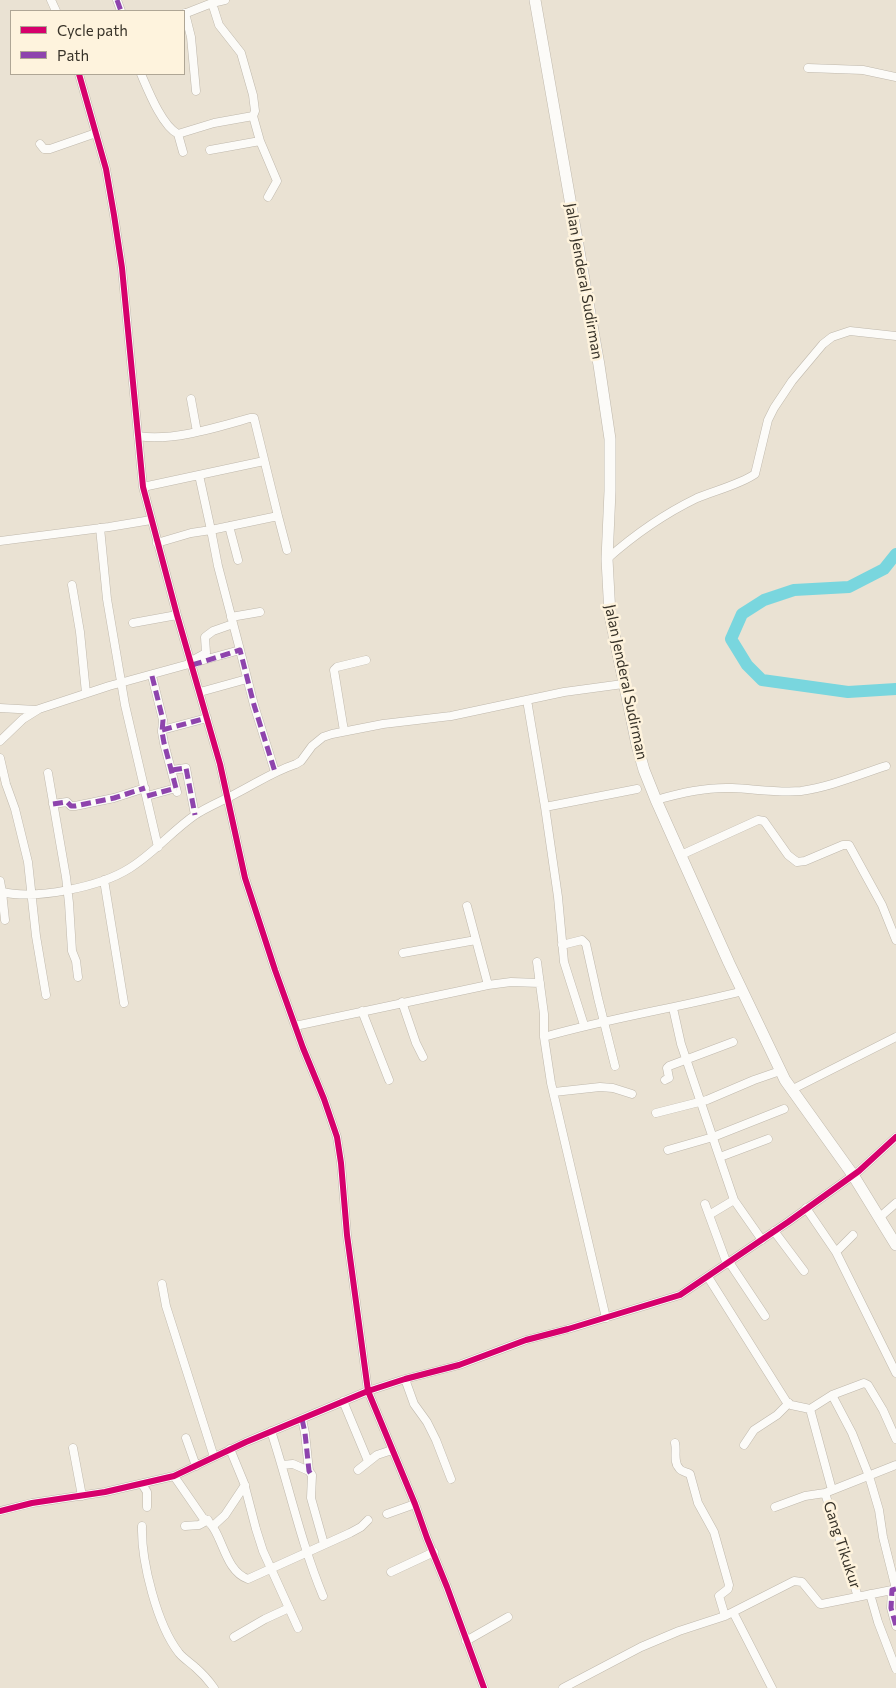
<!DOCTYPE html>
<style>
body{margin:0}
#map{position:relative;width:896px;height:1688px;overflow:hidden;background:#eae2d3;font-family:Commissioner,sans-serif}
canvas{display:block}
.legend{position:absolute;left:10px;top:10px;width:175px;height:65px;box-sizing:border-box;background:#fef3dd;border:1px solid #afa695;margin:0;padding:6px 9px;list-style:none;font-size:15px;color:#383329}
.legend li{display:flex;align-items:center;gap:10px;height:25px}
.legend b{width:25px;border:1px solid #afa695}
</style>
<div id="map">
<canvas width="896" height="1688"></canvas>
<ul class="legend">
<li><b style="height:6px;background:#d6006c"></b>Cycle path</li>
<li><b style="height:6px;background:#8e44ad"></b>Path</li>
</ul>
</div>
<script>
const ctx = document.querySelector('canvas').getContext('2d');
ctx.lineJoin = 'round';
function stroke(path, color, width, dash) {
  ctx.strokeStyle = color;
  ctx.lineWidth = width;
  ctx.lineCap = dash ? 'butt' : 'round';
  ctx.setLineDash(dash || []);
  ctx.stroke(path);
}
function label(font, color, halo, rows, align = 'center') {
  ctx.font = font + ' Commissioner,sans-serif';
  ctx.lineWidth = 5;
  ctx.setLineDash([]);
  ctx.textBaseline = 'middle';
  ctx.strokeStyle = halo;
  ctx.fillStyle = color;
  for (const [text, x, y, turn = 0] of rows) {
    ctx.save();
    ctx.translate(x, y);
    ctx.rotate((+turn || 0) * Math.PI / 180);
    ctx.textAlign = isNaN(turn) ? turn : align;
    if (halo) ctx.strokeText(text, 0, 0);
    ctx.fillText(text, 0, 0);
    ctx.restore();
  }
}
const river = new Path2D(`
 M896,554L884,569L849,587L794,590L764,600L742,614L731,639L747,665L762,680L848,692L896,689`);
const minor = new Path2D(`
 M51,0L56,11
 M117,0L121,11
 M185,13L191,37L196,91
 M184,14L212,3L225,0
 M808,68L863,70L896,77
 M79,74L106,169L114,215L122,268L143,487L177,615L220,764L245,878L275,970L303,1048L324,1099L337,1137L341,1163L347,1235L368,1391L415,1504L427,1538L447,1587L484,1688
 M141,74C148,90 162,126 178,134L214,123L253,116L255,111L253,95L241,53L219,25L212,3
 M253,116L260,141L277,181L268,197
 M178,134L183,152
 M40,144L44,149H50L96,133
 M210,150L260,141
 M191,399L197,432
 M138,436C171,442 218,427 250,418H254L278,516L211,530L199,475
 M143,487L264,461
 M278,516L287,550
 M229,526L238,560
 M100,528L107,599L125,705L158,847
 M0,541L109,527L151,520
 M157,543L191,533L211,530L218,566L240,650
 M607,559C634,535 664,514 697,498C714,491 741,484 755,474L768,420L774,408L792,381L823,344L832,337L850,331L896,336
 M72,585L80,632L86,693
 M231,617L260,612
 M133,623L177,615
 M196,663L195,659L206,653L205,637L213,631L233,624
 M152,676L163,720L162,732L164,743L177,792
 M200,692L247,679
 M527,700L545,807L637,789
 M0,708L36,710
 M162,730L207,718
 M344,731L334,670L337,667L366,660
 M0,741L23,719L39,709L109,686L240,650L254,705L275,772
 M0,758L6,784L15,809L28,862L36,936L46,995
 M172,770L186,768L195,815
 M48,773L66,877L69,903L72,951L76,961L78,977
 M147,796L176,788
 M656,800C681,793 706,787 732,788C755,789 778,793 801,791C830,787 858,775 886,766
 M53,804L67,802L71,806H75L114,798L145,788
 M545,807L558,897L564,962L584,1025
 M681,855L758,820L764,821L788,855L797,862L805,861L843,845H849L882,905L896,940
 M104,880L124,1003
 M0,881L2,892C36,900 100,887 130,868C154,853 172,831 195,815C207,807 222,801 235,794C257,783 272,772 296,764L301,761L312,746L323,737L332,734L383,724L451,716L564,692L623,684
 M0,892H2L5,920
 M467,906L488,985
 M562,945L582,940L586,944L598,998L615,1066
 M403,953L476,940
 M537,962L544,1014V1037L551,1083L606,1318
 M402,1002L416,1043L423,1057
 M673,1008L681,1044L734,1200L762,1240
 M362,1011L389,1080
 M295,1026L488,985L511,982L540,983
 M544,1037C610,1018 677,1008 743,991
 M665,1080L669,1078L667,1068L669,1066L733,1042
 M791,1090L896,1037
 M554,1092L600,1087L613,1088L632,1094
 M656,1113L707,1100L754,1080L780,1071
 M668,1150L713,1137L784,1109
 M720,1157L768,1139
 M705,1204L727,1264
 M806,1208L836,1252L896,1373
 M709,1215L734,1200
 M880,1217L896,1203
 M774,1231L804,1271
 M836,1252L853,1235
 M729,1262L765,1316
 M708,1277L786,1401L791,1405L810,1409L832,1490
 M162,1284L166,1306L214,1457
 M405,1379L414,1404L427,1422L436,1440L451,1479
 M832,1395L852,1433L869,1476L879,1510L883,1537L896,1589
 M343,1401L368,1461
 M810,1409L832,1395L864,1383L868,1385L883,1410L896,1439
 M302,1419L305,1433L309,1471L312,1475L311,1498L324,1544
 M271,1431C289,1486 301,1543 323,1596
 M186,1438L196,1466
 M675,1443C677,1451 673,1462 679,1468C681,1472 687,1472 690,1474L698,1503L714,1532L729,1585L728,1589L719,1596L725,1616
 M744,1445L754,1430L777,1415L789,1403
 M73,1448L82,1496
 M230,1449L244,1483L256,1529L263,1551L298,1628
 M282,1465L293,1464L309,1471
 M358,1470L377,1455L392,1450
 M174,1476L203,1518C223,1527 222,1570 248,1579L350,1533L361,1527L368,1520
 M142,1484L147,1492V1507
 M825,1493L858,1597
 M775,1507L805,1496L825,1493L896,1465
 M0,1511L32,1503L105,1492L174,1476L246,1442L368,1391L405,1379L459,1365L526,1340L568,1329L680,1295L788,1222L859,1171L896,1137
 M387,1514L415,1504
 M142,1526C141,1561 157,1625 179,1653C184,1659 191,1663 196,1668C203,1674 209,1681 214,1688
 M185,1526L199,1525L208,1520
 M213,1526L225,1515L245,1485
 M391,1572L434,1552
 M896,1589L892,1590L891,1608L896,1626
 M870,1594L878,1622L896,1669
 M733,1612L772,1688
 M234,1637L265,1619L289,1608
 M466,1641L508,1617
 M563,1688L641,1647L679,1631L725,1616L794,1581L802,1582L820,1604H822L892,1590`);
const secondary = new Path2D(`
 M535,0L599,365L610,439V491L607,559L610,615L637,745L644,770L656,800L729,963L785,1080L853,1175L896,1245`);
const quiet = new Path2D(`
 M117,0L121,11
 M192,665L240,650L254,705L275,772
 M152,676L163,720L162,732L164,743L177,792
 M162,730L207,718
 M172,770L186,768L195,815
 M147,796L176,788
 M53,804L67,802L71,806H75L114,798L145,788
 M302,1419L305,1433L309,1471L312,1476
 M896,1589L892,1590L891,1608L896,1626`);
const cycleway = new Path2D(`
 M79,74L106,169L114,215L122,268L143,487L177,615L220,764L245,878L275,970L303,1048L324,1099L337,1137L341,1163L347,1235L368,1391L415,1504L427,1538L447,1587L484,1688
 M0,1511L32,1503L105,1492L174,1476L246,1442L368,1391L405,1379L459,1365L526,1340L568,1329L680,1295L788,1222L859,1171L896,1137`);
const streetNames = [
 ["Jalan Jenderal Sudirman",584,281,80],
 ["Jalan Jenderal Sudirman",626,682,78],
 ["Gang Tikukur",842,1545,72]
];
stroke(river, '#79d6de', 12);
stroke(minor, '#bfb8ac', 9);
stroke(secondary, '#bfb8ac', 12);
stroke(minor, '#fcfbf8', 8);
stroke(secondary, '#fcfbf8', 11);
stroke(quiet, '#8e44ad', 5, [10, 5]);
stroke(cycleway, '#d6006c', 6);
label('15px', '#383329', '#fef3dd', streetNames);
</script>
